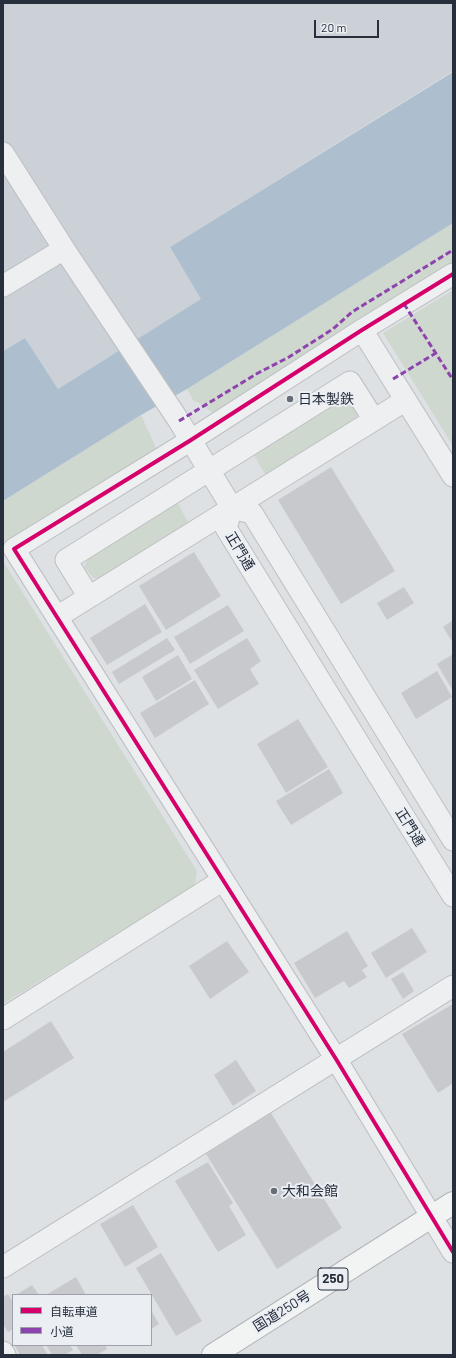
<!DOCTYPE html>
<meta charset="utf-8">
<style>
body{margin:0}
#map{position:relative;width:456px;height:1358px;overflow:hidden;background:#dee1e4;font-family:Barlow,"Noto Sans JP",sans-serif}
canvas{display:block}
.frame{position:absolute;inset:0;border:4px solid #272f3c;pointer-events:none}
.legend{position:absolute;left:12px;top:1294px;width:140px;height:52px;box-sizing:border-box;background:#ebeff4;border:1px solid #9da2aa;margin:0;padding:5px 7px;list-style:none;font-size:12px;color:#272f3c}
.legend li{display:flex;align-items:center;gap:8px;height:20px}
.legend b{width:20px;border:1px solid #9da2aa}
.scale{position:absolute;left:314px;top:20px;width:65px;height:18px;box-sizing:border-box;border:2px solid #272f3c;border-top:0;padding-left:5px;font-size:12px;line-height:14px;white-space:nowrap;color:#272f3c;-webkit-text-stroke:3px #ebeff4;paint-order:stroke}
</style>
<div id="map">
<canvas width="456" height="1358"></canvas>
<div class="frame"></div>
<ul class="legend">
<li><b style="height:5px;background:#d6006c"></b>自転車道</li>
<li><b style="height:5px;background:#8e44ad"></b>小道</li>
</ul>
<div class="scale">20 m</div>
</div>
<script>
const ctx = document.querySelector('canvas').getContext('2d');
ctx.lineJoin = 'round';
function paint(path, color) {
  ctx.fillStyle = color;
  ctx.fill(path, 'evenodd');
}
function stroke(path, color, width, dash) {
  ctx.strokeStyle = color;
  ctx.lineWidth = width;
  ctx.lineCap = dash ? 'butt' : 'round';
  ctx.setLineDash(dash || []);
  ctx.stroke(path);
}
function label(font, color, halo, rows, align = 'center') {
  ctx.font = font + ' Barlow,"Noto Sans JP",sans-serif';
  ctx.lineWidth = 4;
  ctx.setLineDash([]);
  ctx.textBaseline = 'middle';
  ctx.strokeStyle = halo;
  ctx.fillStyle = color;
  for (const [text, x, y, turn = 0] of rows) {
    ctx.save();
    ctx.translate(x, y);
    ctx.rotate((+turn || 0) * Math.PI / 180);
    ctx.textAlign = isNaN(turn) ? turn : align;
    if (halo) ctx.strokeText(text, 0, 0);
    ctx.fillText(text, 0, 0);
    ctx.restore();
  }
}
const built = new Path2D(`
 M3,3H453V71L170,247L202,299L58,389L25,338L3,351Z`);
const green = new Path2D(`
 M453,223V268L216,416L204,406L193,400L187,389Z
 M453,290V446L383,333Z
 M334,402L351,403L357,414L356,423L268,479L252,452Z
 M141,415L158,452L13,543L3,554V501Z
 M176,500L191,527L108,579L93,578L84,567L89,555Z
 M3,561L197,871L195,885L3,1004Z`);
const water = new Path2D(`
 M453,72V223L187,389L141,415L3,501V351L25,338L58,389L201,299L170,247Z`);
const building = new Path2D(`
 M331,467L395,571L341,604L278,500Z
 M194,552L221,596L166,630L139,586Z
 M404,587L414,603L387,620L377,603Z
 M145,604L162,632L107,665L90,638Z
 M228,605L244,631L190,664L174,637Z
 M453,620V643L443,627Z
 M167,638L175,650L119,684L112,672Z
 M247,638L261,661L250,669L259,684L218,709L194,670Z
 M453,654V691L437,664Z
 M178,655L192,679L156,701L142,677Z
 M437,671L452,697L416,719L401,693Z
 M195,680L209,704L155,738L140,713Z
 M298,719L328,767L286,793L257,744Z
 M329,769L343,793L291,825L276,801Z
 M412,928L427,952L386,978L371,953Z
 M347,931L368,966L362,970L367,977L349,988L344,981L315,998L294,963Z
 M227,941L249,972L210,999L189,966Z
 M403,972L414,991L403,999L391,979Z
 M453,1004V1083L438,1093L402,1034Z
 M51,1021L74,1058L3,1102V1052Z
 M236,1060L256,1091L233,1106L214,1075Z
 M271,1113L342,1228L277,1269L206,1154Z
 M208,1162L233,1203L229,1206L246,1235L218,1252L175,1181Z
 M133,1205L158,1247L125,1267L100,1224Z
 M161,1253L202,1321L176,1336L136,1268Z
 M76,1277L86,1295H46Z
 M32,1285L39,1295H16Z
 M8,1294L13,1302V1329L8,1332L3,1324V1297Z
 M151,1310L159,1324L151,1329Z
 M16,1345H42L48,1355H20L15,1346Z
 M46,1345H70L73,1350L65,1355H52Z
 M76,1345H105L107,1349L97,1355H82Z`);
const minor = new Path2D(`
 M3,153L64,249L179,421L232,508
 M453,274L362,330L191,440L14,549L336,1059L453,1252
 M3,286L64,249
 M362,330L453,476
 M232,508L226,528L453,896
 M232,508L252,513L453,840
 M89,597L66,560L350,382L374,420
 M57,617L406,400
 M3,1019L223,880
 M3,1267L453,986
 M3,1352L5,1355`);
const highway = new Path2D(`
 M213,1355L453,1203`);
const quiet = new Path2D(`
 M404,304L453,380
 M393,379L436,353
 M179,421L258,373L289,357L333,329L352,312L453,250`);
const cycleway = new Path2D(`
 M453,274L362,330L191,440L14,549L336,1059L453,1252`);
const markers = [
 [290,399,4,"#676d77"],
 [274,1191,4,"#676d77"]
];
const shields = [
 [333,1279,30]
];
const shieldNames = [
 ["250",333,1279]
];
const poiNames = [
 ["日本製鉄",298,399],
 ["大和会館",282,1191]
];
const streetNames = [
 ["正門通",240,551,59],
 ["正門通",410,827,58],
 ["国道250号",282,1311,-32]
];
paint(built, '#ccd1d7');
paint(green, '#cfd8cf');
paint(water, '#adbfce');
paint(building, '#c7c9cc');
stroke(minor, '#bdbfc2', 23);
stroke(highway, '#b1b4b8', 24);
stroke(minor, '#eeeff0', 21);
stroke(highway, '#f2f4f4', 22);
stroke(quiet, '#8e44ad', 3, [6, 3]);
stroke(cycleway, '#d6006c', 4);
for (const [x, y, r, color] of markers) {
  const dot = new Path2D();
  dot.arc(x, y, r, 0, 2 * Math.PI);
  ctx.fillStyle = color;
  ctx.fill(dot);
  stroke(dot, '#ebeff4', 1.5);
}
for (const [x, y, w] of shields) {
  const box = new Path2D();
  box.roundRect(x - w / 2, y - 11, w, 22, 3);
  ctx.fillStyle = '#ebeff4';
  ctx.fill(box);
  stroke(box, '#272f3c', 1);
}
label('bold 13px', '#272f3c', null, shieldNames);
label('14px', '#272f3c', '#ebeff4', poiNames, 'left');
label('14px', '#272f3c', '#ebeff4', streetNames);
</script>
